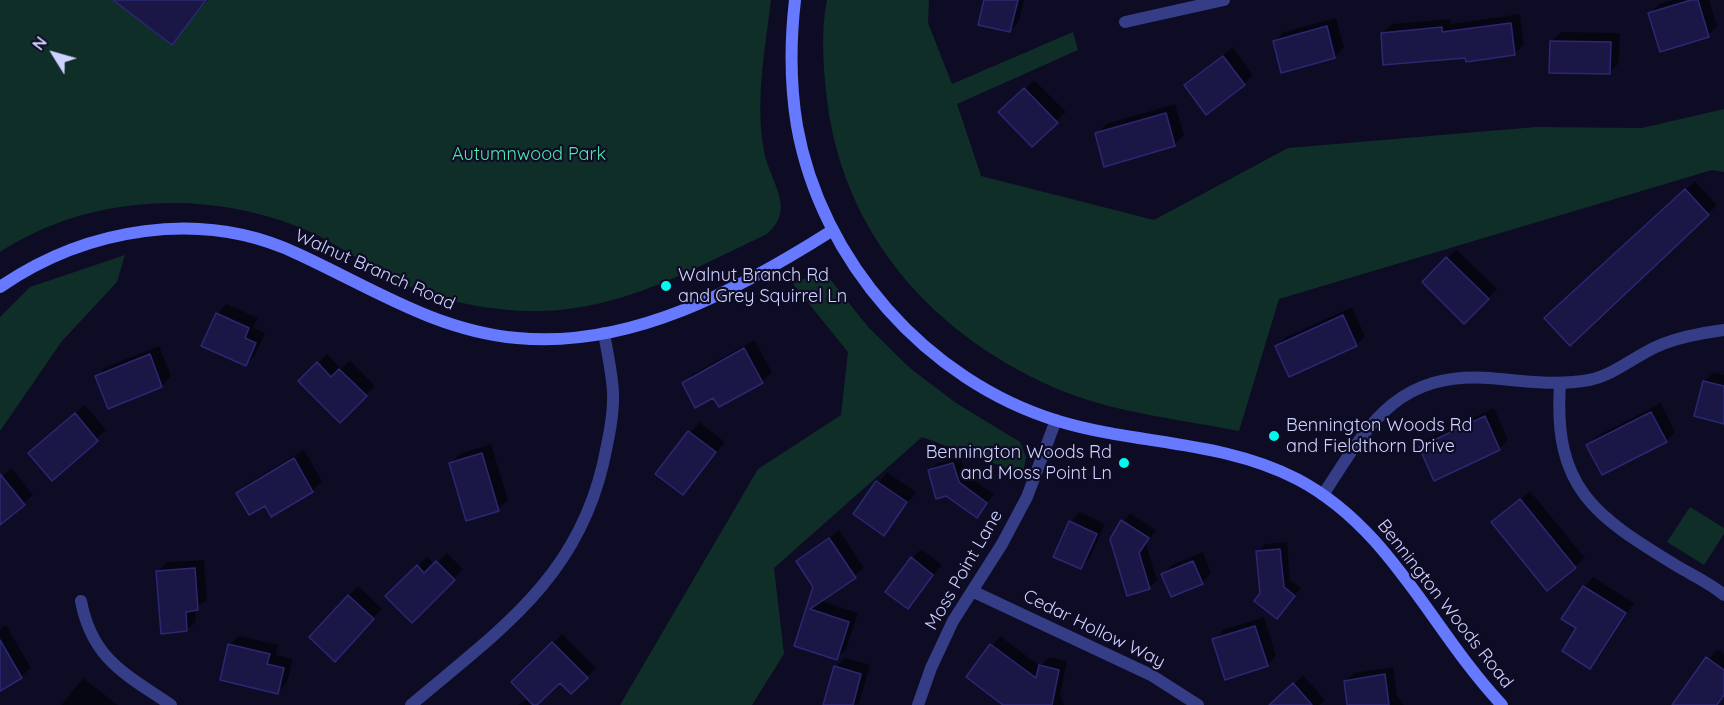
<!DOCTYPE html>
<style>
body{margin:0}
#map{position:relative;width:1724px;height:705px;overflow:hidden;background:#0d0c24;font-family:Quicksand,sans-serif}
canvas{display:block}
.north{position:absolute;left:24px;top:24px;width:60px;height:60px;-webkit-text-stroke:4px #0d0c24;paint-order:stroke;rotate:307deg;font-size:16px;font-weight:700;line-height:24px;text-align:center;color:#cfd1ff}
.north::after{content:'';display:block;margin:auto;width:21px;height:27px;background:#cfd1ff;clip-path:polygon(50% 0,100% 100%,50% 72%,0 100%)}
</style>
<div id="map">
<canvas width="1724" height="705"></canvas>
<div class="north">N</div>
</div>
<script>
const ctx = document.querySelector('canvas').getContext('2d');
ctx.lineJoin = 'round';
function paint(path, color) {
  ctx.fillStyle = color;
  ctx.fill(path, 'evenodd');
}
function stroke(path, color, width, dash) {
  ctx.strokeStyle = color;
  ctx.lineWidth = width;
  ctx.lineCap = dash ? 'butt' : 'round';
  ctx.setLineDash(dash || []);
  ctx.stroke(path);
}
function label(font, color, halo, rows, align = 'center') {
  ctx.font = font + ' Quicksand,sans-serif';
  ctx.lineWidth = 4.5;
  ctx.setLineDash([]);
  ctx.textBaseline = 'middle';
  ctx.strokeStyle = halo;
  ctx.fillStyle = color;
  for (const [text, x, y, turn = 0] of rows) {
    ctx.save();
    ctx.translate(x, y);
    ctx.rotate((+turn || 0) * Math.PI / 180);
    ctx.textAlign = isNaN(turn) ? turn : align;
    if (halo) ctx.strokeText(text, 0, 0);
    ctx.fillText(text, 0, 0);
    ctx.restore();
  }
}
const green = new Path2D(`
 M0,0H771C765,50 755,101 764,151C770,183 797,208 767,234C695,268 624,309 542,311C489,312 430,300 384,274C355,258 328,238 296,226C201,189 86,196 0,252Z
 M827,0H929L928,23L952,84L1073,32L1078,50L957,104L981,176L1154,220L1288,148L1536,127L1642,128L1724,109V172L1712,170L1279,299L1239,431C1182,420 1119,413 1065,392C935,339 840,234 826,91C823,61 821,29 827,0Z
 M125,255L117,282L62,341L0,431V317L30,287Z
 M814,274L829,278L869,328L911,369L956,403L1020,442L1026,457L1023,474L922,437L774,568L784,654L752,705H620L758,469L841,415L848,352L793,284Z
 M1690,507L1724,528V534L1704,565L1667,542Z`);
const shadow = new Path2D(`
 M130,0H208L172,43Z
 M986,0H1024L1019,21L1010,31Z
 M1673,0H1709L1717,26L1708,35L1650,14L1659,4Z
 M1520,14L1524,45L1514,54L1467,56L1382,33L1392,24L1451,19V24Z
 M1336,18L1344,47L1335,57L1275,41L1284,32Z
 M1561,32L1620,33L1619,63L1610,72L1552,41Z
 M1233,47L1253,75L1244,84L1186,85Z
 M1034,80L1066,112L1032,145L1000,113Z
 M1175,104L1184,135L1174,145L1097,134L1106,124Z
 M1695,181L1717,205L1708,214L1555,309Z
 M1456,249L1497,289L1464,322L1424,282Z
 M226,304L258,318L253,328L265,333L255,355L246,364L217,314Z
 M1352,307L1365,336L1356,345L1277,346L1286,337Z
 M754,340L772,372L762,382L719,405L714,396L684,383L693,374Z
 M159,346L171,376L162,386L109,407L97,376L106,367Z
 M327,354L341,369L350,360L375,386L340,421L300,381Z
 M1714,372L1724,375V422L1696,415L1704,381Z
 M1661,403L1675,432L1666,441L1588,445L1597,436Z
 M85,405L106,430L52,478L30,453Z
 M1494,408L1508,440L1499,449L1420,447L1430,438Z
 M699,422L725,442L683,493L658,474Z
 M491,444L508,500L498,509L450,463L460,454Z
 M304,450L322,481L312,491L265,504L238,493L247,484Z
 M961,456L966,475L994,494L976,516L929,471L937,463Z
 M12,468L33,495L0,523V478Z
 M887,472L916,492L884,534L855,514Z
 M1530,491L1585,558L1547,589L1503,513Z
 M1080,512L1105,524L1090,558L1080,568L1071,522Z
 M1130,513L1156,530L1146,544L1157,580L1149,588L1111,539Z
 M839,530L864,568L821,601L858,613L846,649L836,658L796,645L815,587L798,562Z
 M1287,542L1290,580L1301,588L1277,617L1261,593L1258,552L1265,544Z
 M921,549L942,565L907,607L912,558Z
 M1203,552L1211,573L1202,583L1163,575L1172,565Z
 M447,553L463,569L412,621L387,596L427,557L435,565Z
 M204,560L207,600L195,609L196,621L187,630L158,572L167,562Z
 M1593,577L1634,603L1599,658L1590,667L1578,628L1564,619L1584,587Z
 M358,586L382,609L344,650L311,637Z
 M1264,617L1276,656L1267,665L1214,640L1223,630Z
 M6,625L31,668L21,677L0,689V629Z
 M562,634L596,668L571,692L560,681L535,705H518L528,698L513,682Z
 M239,636L278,645L276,655L293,659L287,682L278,692L230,645Z
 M1000,636L1040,666L1049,657L1067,661L1060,695L1064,705H1016L968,676Z
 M1717,649L1724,654V697L1718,705H1674Z
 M845,658L870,665L859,704L824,705L835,667Z
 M1393,667L1397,696L1404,705H1349L1346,681L1354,673Z
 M1303,675L1325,700L1319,705H1271Z
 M83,678L118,705H61Z`);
const building = new Path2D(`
 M113,0H206L172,45Z
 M984,0H1018L1010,32L978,25Z
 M1691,0H1698L1709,37L1660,52L1648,13Z
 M1511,23L1515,55L1466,62L1465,58L1383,65L1381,33L1442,27V32Z
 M1327,26L1335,58L1281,73L1273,41Z
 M1550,41L1611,42L1610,74L1549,73Z
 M1223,56L1245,85L1206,115L1184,85Z
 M1024,88L1058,123L1032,147L998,112Z
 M1166,113L1175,146L1104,167L1095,133Z
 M1685,189L1709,215L1570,346L1544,318Z
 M1446,257L1489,299L1464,324L1422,282Z
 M216,313L249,328L245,338L256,343L246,366L201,346Z
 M1343,315L1357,346L1289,377L1275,346Z
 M744,348L763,383L719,407L713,398L695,408L682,383Z
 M150,354L162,387L108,409L95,376Z
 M317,362L331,377L339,369L367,396L340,423L298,381Z
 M1703,381L1724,386V424L1694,416Z
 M1651,412L1667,442L1602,475L1586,445Z
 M75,413L98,441L52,481L28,453Z
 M1485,416L1500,450L1434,481L1419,447Z
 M688,431L716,452L683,495L655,474Z
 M482,453L499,511L466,521L449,463Z
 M294,458L313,492L271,517L265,506L249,515L236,493Z
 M953,463L959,482L987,503L977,518L946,496L936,499L928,470Z
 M0,474L25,505L0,525Z
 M876,481L907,502L884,536L853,514Z
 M1520,499L1576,568L1547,591L1491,522Z
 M1121,520L1149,538L1139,553L1150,589L1127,596L1110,539Z
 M1069,521L1097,534L1081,569L1053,557Z
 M829,538L856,578L810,609L849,622L837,660L794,646L813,587L796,561Z
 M1280,549L1284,587L1295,596L1277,619L1254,601L1260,593L1256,551Z
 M911,557L933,575L908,609L885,592Z
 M436,561L455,580L412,623L385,596L417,565L424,573Z
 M1193,561L1203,584L1171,597L1161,574Z
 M195,568L198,610L186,612L187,631L161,634L156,571Z
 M1583,586L1626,613L1590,669L1562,651L1576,628L1561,619Z
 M348,595L374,619L335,662L309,637Z
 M1255,626L1268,666L1225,680L1212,639Z
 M0,640L22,678L0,691Z
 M552,642L588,678L571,694L560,683L537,705H533L511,682Z
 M228,644L270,654L267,664L284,668L278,694L220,680Z
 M990,644L1036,678L1039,665L1059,670L1052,705H1003L966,677Z
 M1706,657L1724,670V695L1717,705H1672Z
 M834,666L861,674L853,705H823Z
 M1385,674L1389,705H1347L1344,681Z
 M1293,683L1312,705H1269Z`);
const street = new Path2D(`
 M1125,22L1224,0
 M1560,384C1553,489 1595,516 1677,566C1692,575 1710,583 1724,595
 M1323,495C1368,425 1396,372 1489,378C1523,381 1556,386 1589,380C1614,375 1635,356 1658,346C1679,337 1701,333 1724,330
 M972,591L1151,675L1198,705
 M81,601C92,659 125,674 171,705
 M411,705C497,632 576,580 603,464C608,441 614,415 613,392C612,372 607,352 604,333
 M918,705L931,668L953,621L1002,544L1027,497L1056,420`);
const secondary = new Path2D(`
 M795,0C790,43 790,84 797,126C821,261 927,381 1058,421C1137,445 1222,440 1297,479C1391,528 1432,631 1502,705
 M0,287C86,228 201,208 298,254C370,287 436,331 517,338C631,349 740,289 833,230`);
const markers = [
 [666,286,6,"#00faed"],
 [1274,436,6,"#00faed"],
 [1124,463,6,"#00faed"]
];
const parkNames = [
 ["Autumnwood Park",529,155]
];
const streetNames = [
 ["Walnut Branch Road",375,270,24],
 ["Moss Point Lane",964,570,-60],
 ["Bennington Woods Road",1445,604,52],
 ["Cedar Hollow Way",1094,629,26]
];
const poiNames = [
 ["Walnut Branch Rd",678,276],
 ["and Grey Squirrel Ln",678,297],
 ["Bennington Woods Rd",1286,426],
 ["and Fieldthorn Drive",1286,447],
 ["Bennington Woods Rd",1112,453,"right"],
 ["and Moss Point Ln",1112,474,"right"]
];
paint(green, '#0f2e28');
paint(shadow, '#0007');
paint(building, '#1a1746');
stroke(building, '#2b2873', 1.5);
stroke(street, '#343d86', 12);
stroke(secondary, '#6679ff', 12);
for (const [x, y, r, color] of markers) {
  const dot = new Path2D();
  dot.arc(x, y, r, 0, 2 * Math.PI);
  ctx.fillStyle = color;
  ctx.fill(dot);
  stroke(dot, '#0d0c24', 2);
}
label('18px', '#53e7ac', '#0d0c24', parkNames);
label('18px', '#cfd1ff', '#0d0c24', streetNames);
label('18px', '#cfd1ff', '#0d0c24', poiNames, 'left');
</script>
